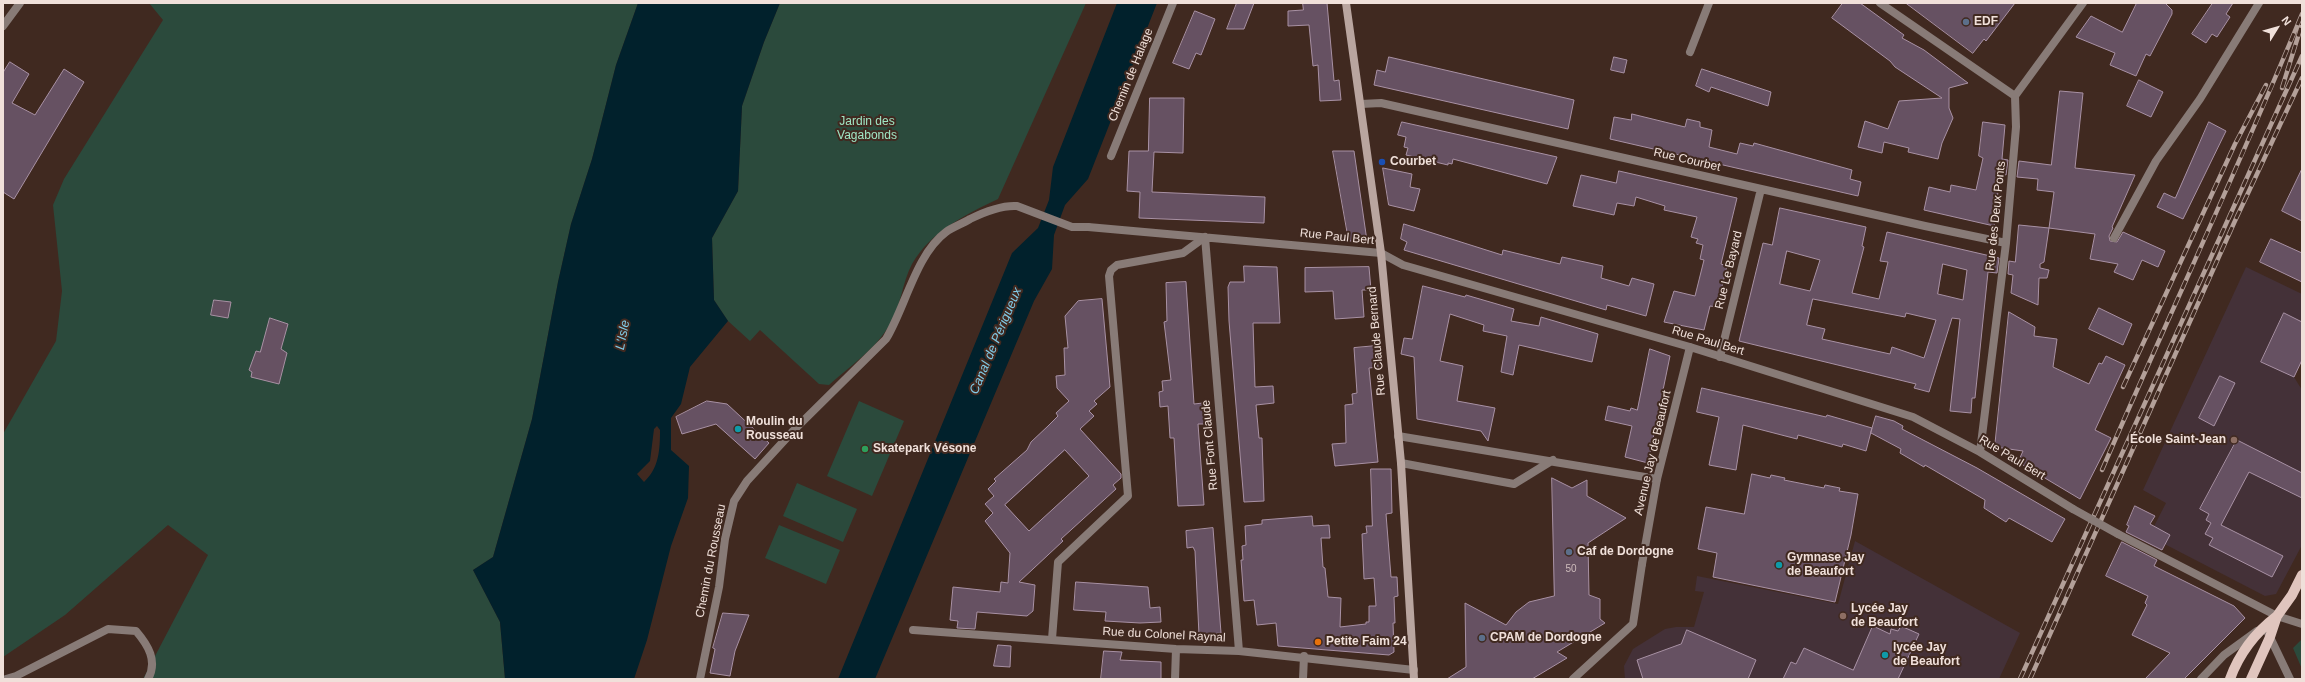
<!DOCTYPE html>
<meta charset="utf-8">
<style>
body{margin:0}
#map{position:relative;width:2305px;height:682px;overflow:hidden;background:#402920;font-family:Helvetica,sans-serif}
canvas{display:block}
.frame{position:absolute;inset:0;border:4px solid #f0e0da;pointer-events:none}
.north{position:absolute;left:2257px;top:8px;width:40px;height:40px;-webkit-text-stroke:3px #402920;paint-order:stroke;rotate:53deg;font-size:11px;font-weight:700;line-height:16px;text-align:center;color:#f0e0da}
.north::after{content:'';display:block;margin:auto;width:14px;height:18px;background:#f0e0da;clip-path:polygon(50% 0,100% 100%,50% 72%,0 100%)}
</style>
<div id="map">
<canvas width="2305" height="682"></canvas>
<div class="frame"></div>
<div class="north">N</div>
</div>
<script>
const ctx = document.querySelector('canvas').getContext('2d');
ctx.lineJoin = 'round';
function paint(path, color) {
  ctx.fillStyle = color;
  ctx.fill(path, 'evenodd');
}
function stroke(path, color, width, dash) {
  ctx.strokeStyle = color;
  ctx.lineWidth = width;
  ctx.lineCap = dash ? 'butt' : 'round';
  ctx.setLineDash(dash || []);
  ctx.stroke(path);
}
function label(font, color, halo, rows, align = 'center') {
  ctx.font = font + ' Helvetica,sans-serif';
  ctx.lineWidth = 4;
  ctx.setLineDash([]);
  ctx.textBaseline = 'middle';
  ctx.strokeStyle = halo;
  ctx.fillStyle = color;
  for (const [text, x, y, turn = 0] of rows) {
    ctx.save();
    ctx.translate(x, y);
    ctx.rotate((+turn || 0) * Math.PI / 180);
    ctx.textAlign = isNaN(turn) ? turn : align;
    if (halo) ctx.strokeText(text, 0, 0);
    ctx.fillText(text, 0, 0);
    ctx.restore();
  }
}
const education = new Path2D(`
 M2246,267L2302,294V360L2294,377L2302,390V545L2276,594L2265,596L2149,536L2166,503L2143,490Z
 M1855,541L2020,633L1999,679H1625L1624,666L1633,649L1665,629L1676,627H1694L1704,592L1695,591L1697,576L1838,604Z`);
const green = new Path2D(`
 M149,3H638L616,65L592,159L571,224L558,282L532,419L493,557L473,570L500,622L505,679H143L208,555L168,525L65,615L3,657V434L56,341L62,291L53,205L64,179L163,20Z
 M780,3H1086L998,199C965,215 931,231 912,264C902,283 901,306 890,324C876,349 850,366 829,385L819,384L760,330L750,341L728,321L714,300L712,238L738,191L742,106L764,42Z
 M859,401L904,421L872,496L827,476Z
 M797,483L857,509L843,542L783,516Z
 M779,525L840,550L826,584L765,558Z
 M2302,639V669L2293,648Z`);
const water = new Path2D(`
 M638,3H780L764,42L742,106L738,191L712,238L714,300L728,321L690,367L681,404L671,418V450L689,466L688,498L671,546L647,640L634,679H505L500,622L473,570L493,557L532,419L558,282L571,224L592,159L616,65ZM657,426L660,430C660,450 659,468 644,482L637,474L650,461L654,429Z
 M1117,3H1157L1088,179L1065,205L1054,235L1052,269L1034,301L875,679H838L1012,253L1038,228L1049,200L1053,167Z`);
const building = new Path2D(`
 M1237,3H1254L1244,29H1227Z
 M1303,3H1327L1334,81L1339,80L1341,100L1320,101L1318,65L1313,66L1309,25L1288,26V11L1303,10Z
 M1843,3H1860L1904,35L1902,38L1924,50L1968,83L1949,88V108L1953,118L1942,143L1938,159L1908,152L1909,148L1884,142L1882,153L1858,147L1865,121L1888,129L1899,101L1942,98L1895,67L1890,61L1832,18Z
 M1906,3H2015L1986,41L1984,39L1973,53Z
 M2137,3H2165L2172,10V14L2150,56L2146,54L2136,76L2110,65L2115,53L2076,37L2091,16L2122,32Z
 M2213,3H2233L2226,14L2230,17L2217,37L2212,34L2206,43L2192,34Z
 M1195,11L1215,19L1201,55L1196,53L1189,69L1173,63Z
 M1389,57L1574,100L1568,129L1374,85L1377,70L1385,72Z
 M1614,57L1627,60L1624,73L1611,70Z
 M10,62L29,74L12,103L35,115L64,69L84,82L14,199L3,192V73Z
 M1702,69L1771,92L1768,106L1711,87L1709,92L1696,86Z
 M2139,80L2163,92L2151,117L2127,106Z
 M2060,91L2083,93L2075,168L2135,175L2112,227L2113,228L2109,236L2110,241L2117,242L2123,232L2165,251L2158,267L2142,260L2133,280L2114,272L2118,264L2090,259L2095,234L2049,228L2054,192L2037,190L2038,179L2017,177L2019,161L2051,165Z
 M1150,98H1184L1183,153L1154,152L1152,192L1265,197L1264,223L1139,218L1140,192L1127,191L1129,151H1148Z
 M1632,114L1685,127L1687,119L1700,122V127L1712,130L1709,147L1737,154L1740,143L1753,146L1754,143L1852,170L1850,179L1861,182L1858,196L1610,139L1614,117L1631,120Z
 M1402,122L1460,135L1557,157L1547,184L1453,159L1452,164L1448,163V165L1406,155L1408,148L1404,147L1406,137L1398,135Z
 M1983,122L2005,125L2002,159L2008,160L2006,175L2000,174L1994,226L1924,210L1929,187L1950,192L1951,185L1976,190L1983,158L1979,156Z
 M2209,122L2226,131L2183,219L2157,207L2164,193L2175,198Z
 M1333,151H1354L1367,241H1349Z
 M1383,168L1412,174L1410,187L1420,189L1414,211L1389,205Z
 M2302,169V221L2282,211Z
 M1619,171L1737,198L1721,264L1727,266L1717,307L1710,306L1704,330L1664,322L1674,291L1695,296L1704,260L1700,259L1703,245L1696,243L1698,239L1691,237L1697,217L1664,210L1665,206L1636,197L1634,206L1617,203L1614,215L1573,206L1581,175L1616,183Z
 M1780,208L1866,227L1862,246L1864,247L1852,293L1879,299L1888,262L1880,261L1887,232L1999,258L1997,273L1988,272L1975,398H1972L1971,413L1950,411L1960,319L1952,318L1929,392L1914,388L1916,384L1739,341L1763,243L1772,245ZM1787,251L1820,260L1810,291L1780,284ZM1943,264L1967,270L1963,300L1938,294ZM1813,299L1905,317L1906,313L1936,320L1924,358L1892,347L1890,354L1822,339L1825,329L1807,325Z
 M1404,224L1502,255L1503,250L1560,264L1562,257L1603,266L1601,278L1629,286L1632,278L1654,284L1646,316L1607,305L1606,310L1404,250L1407,242L1401,239Z
 M2019,225L2049,228L2044,262L2040,264V268L2049,270L2047,278H2039L2038,305L2011,293L2013,275L2008,274L2009,261L2015,262Z
 M2271,239L2302,253V282L2260,262Z
 M1244,266L1277,267L1280,323H1253L1255,387L1273,386L1274,403L1256,405L1259,438H1262L1264,501L1244,502L1229,321L1228,287L1230,282H1244Z
 M1369,267L1371,290H1362L1364,317L1335,319L1333,291L1305,292V268Z
 M1186,282L1194,404L1203,403L1205,424H1198L1204,505L1178,506L1174,438H1170L1168,406L1160,407L1159,392L1163,391L1162,381L1171,380L1164,322L1167,321L1166,283Z
 M1423,286L1465,297L1466,295L1514,309L1511,321L1539,326L1541,317L1598,334L1592,362L1519,345L1513,375L1501,372L1507,336L1483,331L1484,325L1450,314L1440,361L1463,366L1457,401L1495,408L1488,441L1481,431L1417,419L1414,357L1401,354L1404,338L1412,339Z
 M1102,299L1110,387L1094,401L1097,404L1089,411L1094,416L1080,429L1121,474V478L1113,485L1116,489L1061,539L1063,541L1019,582L1035,585L1033,611L1027,616L977,612L975,629L957,628L958,621L950,620L953,587L1000,592L1001,582L1008,583L1010,553L985,521L993,513L985,504L994,496L988,489L996,481L994,479L1027,450L1031,442L1048,426L1058,416L1056,413L1069,401L1057,388L1056,376L1065,375L1064,348H1068L1065,316L1078,301ZM1065,450L1089,476L1029,531L1005,505Z
 M214,300L231,302L228,318L211,315Z
 M2099,308L2132,324L2123,345L2089,329Z
 M2009,312L2035,327L2034,336L2057,339L2053,367L2089,384L2099,363L2102,364L2106,356L2125,365L2095,430L2111,438L2080,499L2018,462L2023,451L1995,447Z
 M2284,313L2302,322V360L2294,377L2261,362Z
 M270,318L288,324L281,349L287,353L279,384L251,377L252,372L249,370L256,351L260,352Z
 M1376,346L1378,367L1369,368L1378,462L1335,466L1332,444L1346,443L1345,405L1353,404L1352,394L1357,393L1354,348Z
 M1650,349L1670,356L1648,463L1625,457L1632,426L1605,420L1608,406L1630,411L1631,408L1637,410Z
 M2220,376L2235,383L2214,426L2199,418Z
 M1702,388L1826,417L1827,415L1872,428L1866,451L1843,444L1842,447L1798,435L1797,439L1743,425L1736,470L1709,465L1719,417L1697,412Z
 M707,401L727,404L769,443L755,459L716,424L682,434L676,417Z
 M1876,416L1894,421L1903,426L1902,429L1977,468L2065,519L2052,542L2009,518L2006,522L1984,508L1985,500L1925,465L1924,467L1900,453L1901,449L1871,433Z
 M2237,440L2302,473V498L2249,472L2221,525L2283,556L2272,577L2209,545L2213,538L2205,534L2211,523L2206,520L2209,514L2200,509Z
 M1371,469H1391L1392,513L1386,514L1391,577H1397L1398,596L1394,597L1395,623H1393L1394,652L1389,655L1278,646L1276,623L1257,625L1254,600L1244,601L1241,560H1243L1242,546L1246,545L1245,526L1262,524V520L1312,516L1313,526L1329,525L1330,538H1321L1323,567L1325,568L1328,597L1341,598L1340,627L1366,624V622H1369V606H1376L1374,578L1364,579L1362,534L1367,533L1366,526H1372Z
 M1752,474L1770,478L1771,475L1785,478L1784,480L1824,488L1825,485L1840,488L1839,491L1858,494L1851,535L1835,602L1713,577L1717,553L1698,549L1706,507L1744,514Z
 M1552,478L1572,488L1587,480V496L1626,518L1588,543L1589,595L1600,599V619L1605,623L1557,652L1567,658L1532,679H1447L1466,667L1465,603L1506,625L1516,612L1529,602L1554,596Z
 M2135,506L2155,516L2150,524L2170,535L2162,550L2126,532L2129,526L2127,525Z
 M1213,528L1221,633L1199,635L1195,551L1193,547L1187,548L1186,531Z
 M2122,542L2157,560L2154,566L2234,606L2245,618L2184,679H2145L2170,653L2132,635L2147,605L2145,603L2148,596L2106,576Z
 M1076,582L1148,587L1150,608L1160,607L1161,622L1140,623L1105,621L1106,612L1074,610Z
 M723,613L749,615L735,651L730,676L710,673L715,649L713,648Z
 M1873,626L1890,634L1891,629L1898,631L1901,626L1919,634L1898,679H1783L1791,662L1796,664L1804,648L1853,670Z
 M1687,630L1756,660L1748,679H1643L1637,660L1681,644Z
 M998,645L1011,646L1010,667L994,666Z
 M1104,651L1122,652L1120,660L1161,662V679H1101Z`);
const service = new Path2D(`
 M1690,52L1709,3
 M2114,238L2156,161L2200,99L2259,3
 M1398,436L1657,479
 M1401,463L1514,484L1553,460
 M1052,639L1058,562L1128,496L1109,276L1111,270L1117,265L1183,253L1205,237
 M700,679L719,587L725,539L734,501L747,481L793,431L886,339C905,308 916,254 946,232C953,227 962,224 970,219C984,212 1001,205 1017,206L1072,227H1088
 M1303,679L1304,656
 M1573,679L1633,624L1642,564`);
const minor = new Path2D(`
 M1880,3L2015,96
 M3,26L20,3
 M1361,104L1381,103L1925,226L2006,243
 M1111,156L1173,3
 M1088,227L1381,253L1403,265L1690,347L1913,417L1980,452L2073,509
 M1205,237L1239,651
 M1720,357L1761,189
 M1980,452L2006,243L2016,127L2015,96L2083,3
 M2118,534L2277,616L2302,624
 M1642,564L1657,479L1690,347
 M913,630L1176,649L1239,651L1414,670
 M2268,633L2290,679
 M6,679L16,676L108,629L136,631C148,645 158,661 148,679
 M1175,679L1176,649
 M2201,679L2224,655L2257,631`);
const secondary = new Path2D(`
 M1346,3L1381,253L1401,463L1414,679`);
const primary = new Path2D(`
 M2230,679C2239,654 2256,632 2277,616
 M2251,679L2270,637L2277,616L2292,595L2302,575`);
const rail = new Path2D(`
 M2282,88L2301,27
 M2123,387L2235,144L2266,85
 M2102,470C2168,317 2239,167 2302,14
 M2020,679L2302,56
 M2030,679L2234,223L2302,78`);
const minorBridge = new Path2D(`
 M2073,509L2118,534`);
const markers = [
 [1966,22,4,"#5c6f8a"],
 [1382,162,4,"#1a4fb4"],
 [738,429,4,"#0f9aa8"],
 [2234,440,4,"#8d6e63"],
 [865,449,4,"#2e9e5b"],
 [1569,552,4,"#5c6f8a"],
 [1779,565,4,"#0f9aa8"],
 [1843,616,4,"#8d6e63"],
 [1482,638,4,"#5c6f8a"],
 [1318,642,4,"#e8710a"],
 [1885,655,4,"#0f9aa8"]
];
const numberNames = [
 ["50",1571,569]
];
const poiNames = [
 ["EDF",1974,22],
 ["Courbet",1390,162],
 ["Moulin du",746,422],
 ["Rousseau",746,436],
 ["École Saint-Jean",2226,440,"right"],
 ["Skatepark Vésone",873,449],
 ["Caf de Dordogne",1577,552],
 ["Gymnase Jay",1787,558],
 ["de Beaufort",1787,572],
 ["Lycée Jay",1851,609],
 ["de Beaufort",1851,623],
 ["CPAM de Dordogne",1490,638],
 ["Petite Faim 24",1326,642],
 ["lycée Jay",1893,648],
 ["de Beaufort",1893,662]
];
const streetNames = [
 ["Chemin de Halage",1131,75,-68],
 ["Rue Courbet",1687,160,13],
 ["Rue des Deux Ponts",1996,216,-84],
 ["Rue Paul Bert",1337,237,6],
 ["Rue Le Bayard",1729,270,-76],
 ["Rue Claude Bernard",1377,341,-95],
 ["Rue Paul Bert",1708,341,17],
 ["Rue Font Claude",1210,445,-95],
 ["Avenue Jay de Beaufort",1653,453,-77],
 ["Rue Paul Bert",2012,458,31],
 ["Chemin du Rousseau",711,561,-79],
 ["Rue du Colonel Raynal",1164,635,3]
];
const parkNames = [
 ["Jardin des",867,122],
 ["Vagabonds",867,136]
];
const waterNames = [
 ["L'Isle",623,335,-79],
 ["Canal de Périgueux",996,341,-67]
];
paint(education, '#443138');
paint(green, '#2b4a3c');
paint(water, '#01212c');
paint(building, '#665162');
stroke(building, '#a891a4', 1);
stroke(service, '#887b77', 8);
stroke(minor, '#887b77', 8);
stroke(secondary, '#b9a59f', 8);
stroke(primary, '#e0c5be', 10);
stroke(rail, '#b3a099', 4.5);
stroke(rail, '#402920', 3, [9]);
stroke(minorBridge, '#887b77', 8);
for (const [x, y, r, color] of markers) {
  const dot = new Path2D();
  dot.arc(x, y, r, 0, 2 * Math.PI);
  ctx.fillStyle = color;
  ctx.fill(dot);
  stroke(dot, '#402920', 1.5);
}
label('10px', '#cebcbc', null, numberNames);
label('bold 12px', '#f0e0da', '#402920', poiNames, 'left');
label('12px', '#f0e0da', '#402920', streetNames);
label('12px', '#9fe5c4', '#402920', parkNames);
label('italic 13px', '#81cbe8', '#402920', waterNames);
</script>
